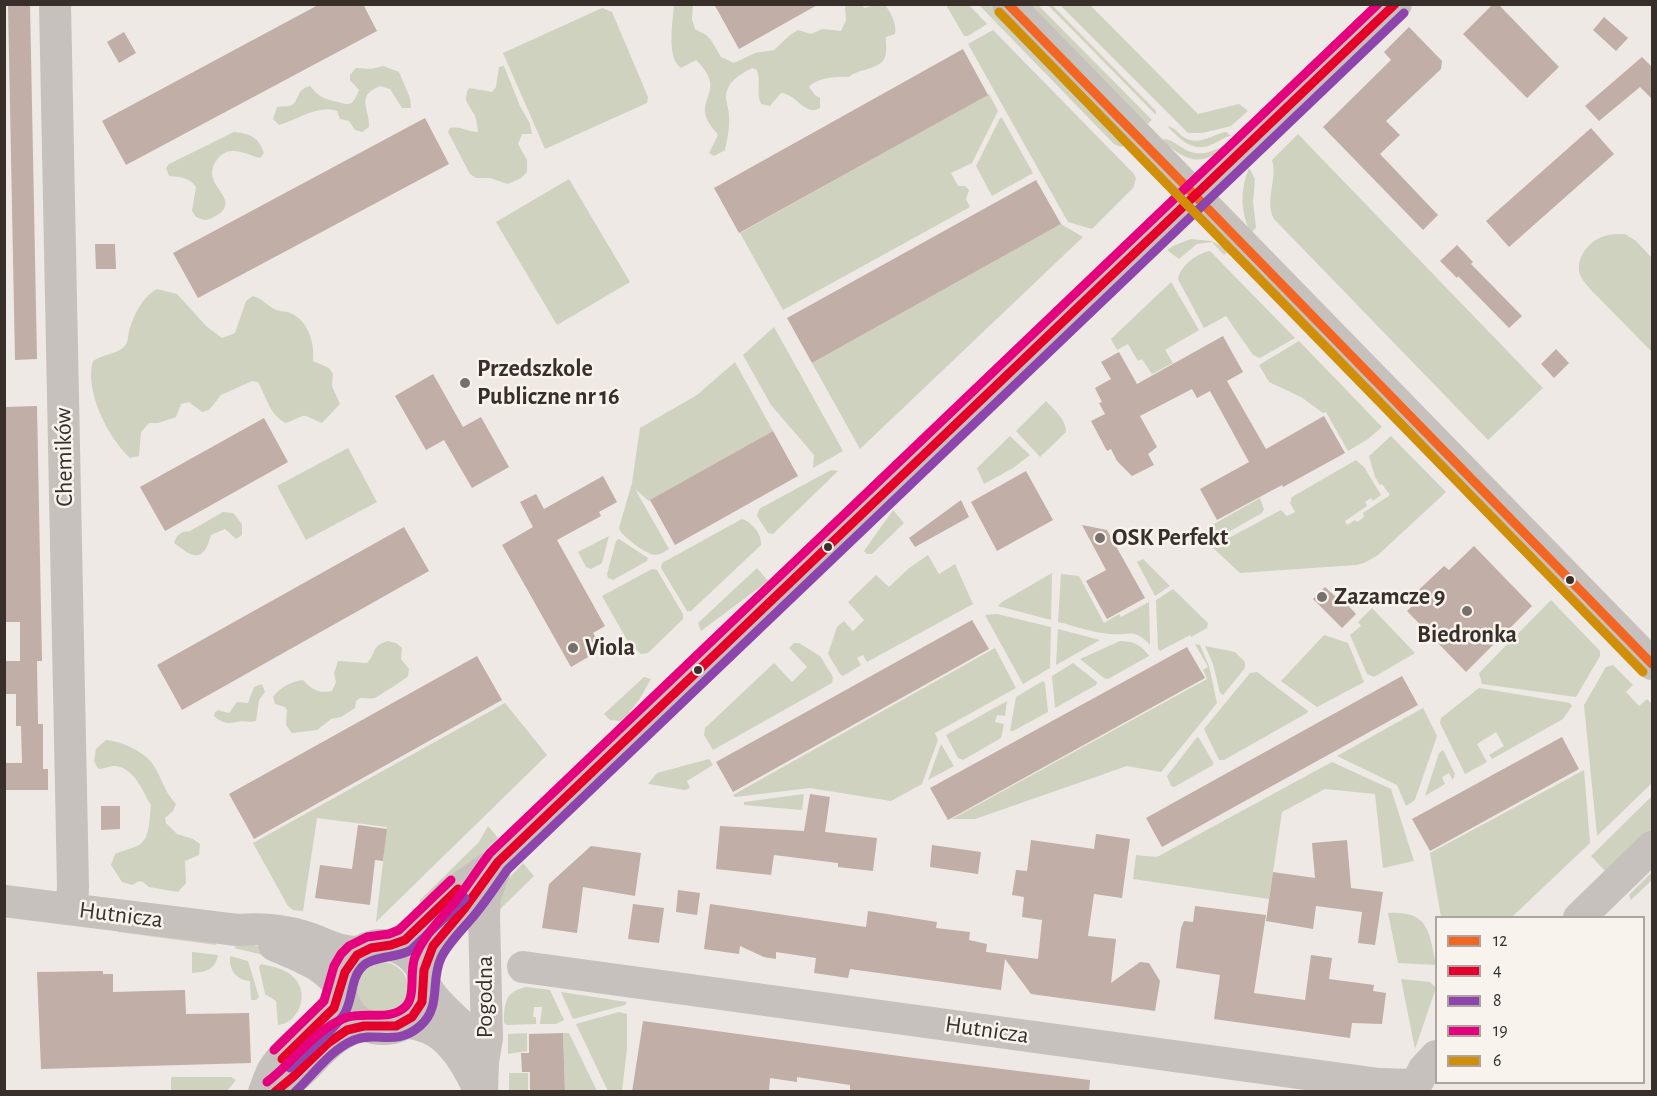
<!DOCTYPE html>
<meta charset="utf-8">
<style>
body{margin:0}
#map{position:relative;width:1657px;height:1096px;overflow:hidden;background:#eee9e4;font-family:"Alegreya Sans",sans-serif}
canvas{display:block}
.frame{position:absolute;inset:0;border:6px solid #382f2b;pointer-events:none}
.legend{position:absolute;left:1435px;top:916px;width:210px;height:168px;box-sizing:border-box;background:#f9f3ed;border:2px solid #aca59f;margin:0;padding:8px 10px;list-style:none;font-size:18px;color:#382f2b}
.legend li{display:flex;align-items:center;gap:12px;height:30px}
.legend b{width:30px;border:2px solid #aca59f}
</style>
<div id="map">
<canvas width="1657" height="1096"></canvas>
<div class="frame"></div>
<ul class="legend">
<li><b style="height:8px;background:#f26522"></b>12</li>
<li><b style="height:8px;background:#e4002b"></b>4</li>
<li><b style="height:8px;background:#8e44ad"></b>8</li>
<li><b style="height:8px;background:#e5007d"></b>19</li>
<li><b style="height:8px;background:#d18e09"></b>6</li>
</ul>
</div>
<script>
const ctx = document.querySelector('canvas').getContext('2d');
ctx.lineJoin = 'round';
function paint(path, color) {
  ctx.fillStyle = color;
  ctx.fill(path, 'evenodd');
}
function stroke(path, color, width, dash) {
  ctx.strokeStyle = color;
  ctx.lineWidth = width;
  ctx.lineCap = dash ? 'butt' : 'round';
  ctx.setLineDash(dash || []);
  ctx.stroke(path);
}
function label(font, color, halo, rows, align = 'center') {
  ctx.font = font + ' "Alegreya Sans",sans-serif';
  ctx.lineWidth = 5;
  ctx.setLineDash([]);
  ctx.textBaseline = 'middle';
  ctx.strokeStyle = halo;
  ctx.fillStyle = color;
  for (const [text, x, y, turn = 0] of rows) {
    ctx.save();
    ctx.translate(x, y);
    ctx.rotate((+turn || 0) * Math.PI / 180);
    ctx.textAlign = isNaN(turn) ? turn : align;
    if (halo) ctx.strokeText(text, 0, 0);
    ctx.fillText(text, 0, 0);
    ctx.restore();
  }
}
const green = new Path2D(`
 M674,5H693L692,19L695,29L706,35L711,40L721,57L734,63L755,53L774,50L790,35L798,30L811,34L822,29L841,31L846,20L845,8L846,5H861L865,8L874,5H885C891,12 897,25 895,34L886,37C885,42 887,47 886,52C885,71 860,67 849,77C837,76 816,78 809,87L815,95L820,98V108C805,117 797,94 781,93L770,106L761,104C756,93 761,82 757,70L752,68C740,74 725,83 726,99C727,105 729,111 729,117C730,128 727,139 725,150L714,156L709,153L718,135C715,130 709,125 707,119C698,97 726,89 696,60L681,68C666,58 673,21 674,5Z
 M946,5H969L987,24L968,36H964Z
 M979,5H990L1127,144L1121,147L1114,144Z
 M1025,5H1038L1152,120L1144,127Z
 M1048,5H1052L1156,111V115Z
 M1060,5H1090L1198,114L1239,104L1248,111L1231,126L1202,133H1188Z
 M602,8L612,12L648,97L647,103L545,149L503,53Z
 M993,30L1134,174L1136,179L1133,188L1092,229L1068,222L968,44Z
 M383,66L399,72L410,98L411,108H402L390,89L380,86C355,96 370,109 369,127L362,132L355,130L349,121L340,119L337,111C318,104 296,121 279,125L273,119L277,107C282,106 289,107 292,105C301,98 295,90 310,86C319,96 321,98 334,101C349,105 352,108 359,90L350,80V75L356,68L371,69Z
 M504,66L520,106L530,124L532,134H522L518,144L527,160V172L521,178L508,184L490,178H476L470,174L448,132L450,128C461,126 468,132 478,132C477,127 477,121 475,116C469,104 462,101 469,88L492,92L496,87L499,67Z
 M989,94L998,111L972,163L951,173L958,186H965L969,190L966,199L970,207L783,310L740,233Z
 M1000,118H1002L1033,173L992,196L976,166Z
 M1167,126C1176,127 1179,136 1187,139C1201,145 1213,134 1226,132L1231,136C1224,137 1220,141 1213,144C1193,154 1180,139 1167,126Z
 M234,132C250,134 259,137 264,153L260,158C252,156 240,150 232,151C220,151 209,167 213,178C216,191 239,204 214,217C207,221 203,220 196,217L192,211L196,187C189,177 181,177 169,176L166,168L169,164Z
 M1298,134L1543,388L1488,440L1274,219C1264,200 1278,180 1272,160Z
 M1165,139C1171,140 1173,142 1178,145C1196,158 1207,154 1226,145L1229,146C1198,167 1190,162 1161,141Z
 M1249,168L1255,179L1253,202L1256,227L1251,234C1240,212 1240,190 1249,168Z
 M569,179L630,282L557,325L496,222Z
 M1061,224L1083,237L860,449L812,363Z
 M1625,234L1636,241L1652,258V352L1590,289C1587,285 1583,281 1581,277C1573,260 1589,240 1605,236C1611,234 1618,234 1625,234Z
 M1191,239L1211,241L1229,250L1224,255L1212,242L1197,244L1179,259L1167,250L1173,246Z
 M1210,251L1295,338L1260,358L1253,355L1226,316L1204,328L1178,279C1180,266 1197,253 1210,251Z
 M1171,282L1199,330L1165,350L1173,363L1152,374L1142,359L1138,361L1128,344L1117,350L1111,339Z
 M157,289L177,294L206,326L222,338L235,333L246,301L253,296C262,299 266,304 274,309C279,311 283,311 288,312C308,319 315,343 313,361L329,368L333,374L332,386L340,404L322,423C297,413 311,414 286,423C270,416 266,396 258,382L252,381L221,395L209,410L202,412L189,402L181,404L176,417L158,423H149L141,432L139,456L130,458C108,438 84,390 93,361C102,355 115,354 123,348C128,344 128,337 129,331C134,315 142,297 157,289Z
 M774,327L843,451L813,468L814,455L771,405L743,355Z
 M1299,341L1382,427L1368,439L1348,451L1326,412L1323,413L1301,397L1269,382L1259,365Z
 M735,362L773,431L649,501L635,489L669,549C664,552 660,555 655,555C646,554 621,536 619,528L632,483L640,428L697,395Z
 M1046,401C1054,410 1066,419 1066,432L1040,457L1016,431Z
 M1010,436L1030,455L1013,468L984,484L977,468Z
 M1391,436L1446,492L1378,555L1364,563L1356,565L1240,573L1212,547L1281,510L1287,516L1295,512L1290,503L1292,497L1356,460L1364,467L1381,495L1373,501L1371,498L1365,502L1367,506L1345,521L1347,525L1355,520L1357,522L1364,517L1363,513L1390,495L1382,484L1380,485L1375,477L1369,456Z
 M348,448L377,502L306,540L277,486Z
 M831,470L838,471L773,534L768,533L757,516L759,509Z
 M1260,498L1264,509L1262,513L1209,543L1208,532L1214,524Z
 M893,510L904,523L872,554H867L864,551Z
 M223,512L233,513L242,524V535L236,539L225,529L211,535C209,540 208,546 205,550C196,563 183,549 174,543L177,536L183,532L190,531Z
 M742,519C752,522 762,534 761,545L691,611H687L661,568L662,563Z
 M609,536L602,563L591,569L586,567L578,552Z
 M619,539L648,558L647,561L613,580L608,578L607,574L616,541Z
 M928,555L939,574L955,564L973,604L867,662L863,655L857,658L861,665L843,676L840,674L828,654L837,627L844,621L853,631L864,620L848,602L876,575L889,587L908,569Z
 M1143,559L1170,586L1155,596L1137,562Z
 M757,568L768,581L701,631L698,623Z
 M652,569L657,570L683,614V619L648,653L641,654L627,640L602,596Z
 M1052,573L1051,620L998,606L1002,602Z
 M1061,574L1079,576L1104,623L1119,614L1121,617L1149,602L1150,645C1134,627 1129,636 1110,634C1093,633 1075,626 1058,622Z
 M1173,589L1208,623L1207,628L1191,637L1190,635L1160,651L1158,649L1156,600Z
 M1551,600L1600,651V656L1576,697L1482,684L1479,673Z
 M1372,608L1415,653L1374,677L1367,674L1350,635L1361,626L1358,622Z
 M997,614L1051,627L1050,668L1023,684L985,615Z
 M1058,629L1100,640L1056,665Z
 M1324,635L1348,643L1364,682L1317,707L1281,681Z
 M387,641L396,643L402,648L401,659L409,669L408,676C406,679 378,696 375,698C370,699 364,698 360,698L356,701L355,708L341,717L331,719L317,730L292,733L286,725L287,710L285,707L275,704L273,697C279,688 292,681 303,680C311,689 319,694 332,691L336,682L334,673L338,661L367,663C377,653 370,647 387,641Z
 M1120,641C1133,641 1142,645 1149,656L1108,679L1104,678L1080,659Z
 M794,643H799L820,656L833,677L832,683L713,750L704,735L705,728L774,663L792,682L807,667L789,648Z
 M1195,644L1200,645L1209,666L1217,703L1161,772L1127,766L975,819H952L1207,679L1203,670L1208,667Z
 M1205,646L1235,652L1245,662V668L1223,695L1220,693L1213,664Z
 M995,648L1016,688L935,733L938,740L922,784L891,801L810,788L735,797L733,795Z
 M1073,663L1097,682L1096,685L1055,708L1052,676Z
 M1613,665L1633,685L1626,692L1639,706L1647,699L1652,704V783L1597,836L1584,705L1606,667Z
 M1257,672L1308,711L1307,713L1224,760H1219L1204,729L1250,673Z
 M644,677L651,679L639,700L626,717L620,721L610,720L604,714Z
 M1043,681L1045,683L1048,712L1013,731H1010L1016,697Z
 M262,684L265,692L259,700L256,721C249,723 243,720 236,722C226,724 222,723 214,716L215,712L218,710L229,713L237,702L248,703L254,687Z
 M1479,688L1570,703L1572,706L1563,719L1492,759L1489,755L1504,746L1496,732L1477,744L1487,762L1465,774L1440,723L1441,718Z
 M1007,701L1005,716L997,715L995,722L1004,724L1001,738L963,760L958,758L946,735Z
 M505,703L547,755L376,922L387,827L317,818L303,911L293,910L288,906L253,843Z
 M1423,708L1437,736L1415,800L1406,806L1397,785L1337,756Z
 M1197,737L1199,738L1213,762V765L1174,787L1171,786L1167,776Z
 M106,740C123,742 141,750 152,763C162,777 163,790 176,804L173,811L165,818L166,823L177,834L193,839L200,844L199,855L185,861L186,883L178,892L149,887L143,882L139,881L132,885L122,882L111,865L115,854C123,850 132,849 139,845C151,838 149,818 151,805C142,790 133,765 112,766C107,767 103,769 98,769L94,761L96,749Z
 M941,744L954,766L928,780Z
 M1443,750L1455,774L1453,780L1449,773L1442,777L1445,784L1425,796L1439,753Z
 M709,759L713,765L687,781L690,788L685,790L648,784L657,773Z
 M1332,762L1391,789L1414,861L1383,868L1375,794L1325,789L1282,812L1269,899L1133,879L1136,855L1157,857Z
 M1584,770L1590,843L1512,917H1441L1430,853Z
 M804,794L802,810L744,805V802Z
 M1652,796V831L1608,874L1591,856Z
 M488,826L498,838L423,911L419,908L420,900L479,842Z
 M523,863L534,876L491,918L496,892Z
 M1652,872V880L1631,900L1629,895Z
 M1388,913C1429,911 1429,931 1436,965L1398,963Z
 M119,929L215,943L216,945L118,932Z
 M250,944L270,950L285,960L234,948L238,945Z
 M192,952L218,955C215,970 206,972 192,973Z
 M230,956L248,961L259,997L256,1000H251L250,981C236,980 229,970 230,956Z
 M356 988a26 26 0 1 1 52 0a26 26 0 1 1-52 0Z
 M261,964C274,967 288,969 296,980C309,996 298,1023 278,1025L276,1001L265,994L259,967Z
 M1401,979L1430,982L1436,988L1415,1049Z
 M527,987L550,990L564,1020L556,1024H540L542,1007H534L533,1017H536V1024L507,1025L504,1023C504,1003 505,991 527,987Z
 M561,992L627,1002L625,1005L573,1019Z
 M619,1012L627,1014V1049L622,1091H608L576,1024Z
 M527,1033V1051L508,1054V1034Z
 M563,1033H569L597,1091H565Z
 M509,1073H528V1091H509Z
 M171,1077H231L236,1080L227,1091L171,1092Z`);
const building = new Path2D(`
 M8,4H30L37,359L15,360Z
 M320,4H363L377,31L126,165L102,121Z
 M714,4H819L739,49Z
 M1493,4H1498L1559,67L1527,98L1463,34Z
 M1604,17L1628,38L1616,51L1593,30Z
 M1409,27L1442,61L1441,69L1386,121L1400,135L1380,154L1438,215L1423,230L1323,127L1391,60L1384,52Z
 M124,32L136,53L119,63L107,42Z
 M963,49L988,95L739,233L714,188Z
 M1642,57L1653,68V100L1640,87L1599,121L1585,106Z
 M425,118L449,164L198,298L173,253Z
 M1591,128L1614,154L1509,247L1486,221Z
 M1036,180L1061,224L812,363L787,318Z
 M95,244H115L116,269H96Z
 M1457,245L1473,262L1471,264L1522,316L1509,328L1458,276L1457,278L1440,261Z
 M1223,336L1243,372L1227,381L1266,449L1324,416L1345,453L1283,487L1282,485L1217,520L1200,489L1249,462L1210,391L1197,398L1192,389L1140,416L1157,447L1148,454L1154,465L1132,476L1117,461L1111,449L1107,451L1091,421L1105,414L1099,403L1102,402L1095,388L1111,379L1101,362L1119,352L1137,384Z
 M1556,349L1569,363L1554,378L1541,364Z
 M433,374L463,427L481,417L509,467L472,488L444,440L426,450L395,396Z
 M37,406L42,661H20V622H4V407Z
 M264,418L288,462L165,531L140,487Z
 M773,431L798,476L675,545L650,500Z
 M1026,471L1053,520L997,551L971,502Z
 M603,476L617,502L599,512L601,516L557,540L605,626L593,633L602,649L571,667L502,545L533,527L520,502L536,494L544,509Z
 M961,500L969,517L915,547L909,538Z
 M1082,525L1107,530L1145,598L1107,619L1086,581L1106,570Z
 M404,527L429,571L182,710L157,665Z
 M1474,546L1532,606L1466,672L1407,611L1413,605L1408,600L1444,566L1449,570Z
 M1325,587L1336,597L1338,595L1356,614L1342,628L1313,599Z
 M972,620L989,649L733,792L716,762Z
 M1187,647L1205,678L948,820L930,788Z
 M477,656L502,700L254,839L229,794Z
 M5,661H37L38,724H43V769H48V790H4V763H22L21,726H16V694H6Z
 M1402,676L1418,705L1162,847L1146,818Z
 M1562,737L1579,769L1430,851L1412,819Z
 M810,794L830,797L825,832L877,838L873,871L838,867V863L774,855L771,875L716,869L720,826L804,831Z
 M101,806H120V829L101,830Z
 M358,825L387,829L383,861L375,860L370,905L315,898L320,865L352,869Z
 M1096,834L1130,839L1122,898L1094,894L1088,936L1116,939L1111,983L1140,962L1149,963L1160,981L1155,1011L1031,994L1005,959L1001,990L850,969L848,978L814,973L816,958L776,952V959L764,957L740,946L739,954L704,949L710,904L866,927L868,911L937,922L936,928L970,932L969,940L987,944L986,952L1038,959L1042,920L1022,917L1024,897L1012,895L1016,870L1027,871L1031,840L1094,849Z
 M1347,840L1351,888L1383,892L1375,945L1358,943L1362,912L1316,906L1313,929L1266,921L1273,872L1315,878L1312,843Z
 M932,845L981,852L978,874L930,867Z
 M591,846L641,853L635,896L583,887L577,933L542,928L549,884Z
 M678,890L700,893L697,915L676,912Z
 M633,904L664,908L659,943L628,939Z
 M1195,906L1266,915L1254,993L1305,1000L1311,955L1332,958L1329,979L1374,985L1373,991L1386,993L1382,1024L1352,1023L1350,1038L1214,1019L1220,975L1176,968L1181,928L1184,921L1193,922Z
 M103,971V974H113V992L185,990L186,1014L249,1013L251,1063L41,1069L37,972Z
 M643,1021L914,1058L1090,1080L1089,1092H850V1085L797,1077V1082L770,1078L769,1092H632Z
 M563,1033L565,1092H530V1072H522L521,1053H529V1034Z`);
const minor = new Path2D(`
 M55,4L73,887L72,909
 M1008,4L1652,664
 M4,901L237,930C260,928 280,929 302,936C324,942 337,953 360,952
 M1579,918L1652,847
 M274,945C299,956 327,965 341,989
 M341 987a42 42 0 1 1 84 0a42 42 0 1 1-84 0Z
 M392,946L413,934L451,894L498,862L1396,4
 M523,967L1379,1084L1416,1085L1424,1069L1436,1056
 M423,975L431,950L479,890
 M425,985C438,1011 467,1023 478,1050
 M404,1023C445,1023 465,1059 480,1092
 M282,1087C314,1066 326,1032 367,1025
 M264,1092C267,1085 269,1077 273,1070C292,1039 331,1024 341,989
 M482,1092L483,1062L487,1038L484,916L485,896L498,862`);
const bus1 = new Path2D(`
 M1008,4L1652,664`);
const bus2 = new Path2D(`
 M282,1059L334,1008L345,972L357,955L371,948L391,945L405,940L458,889
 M275,1092L293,1077L328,1043L347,1030L364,1026H396L412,1017L422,1002L424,970L433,946L464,909L498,862L1395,4`);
const bus3 = new Path2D(`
 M290,1068C307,1051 329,1035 343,1016C354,1001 349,978 364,965C374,956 397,958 411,950L465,898
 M295,1092C313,1075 330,1050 354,1040C377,1031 396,1047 420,1026C442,1007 430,981 441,958C448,943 461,931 472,918C485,903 496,886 507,870L1404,13`);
const bus4 = new Path2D(`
 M274,1050L324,1001L334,966L341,954L349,946L367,937L389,934L399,930L451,880
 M267,1082C293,1063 314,1030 345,1018C364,1011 391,1022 406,1006C416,995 409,972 415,957C424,935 440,920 455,902C467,886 478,869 490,853L1378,4`);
const bus5 = new Path2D(`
 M999,12L1643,672`);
const markers = [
 [465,383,6,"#78706c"],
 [1100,538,6,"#78706c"],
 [828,547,5,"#382f2b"],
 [1570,580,5,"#382f2b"],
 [1322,597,6,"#78706c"],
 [1467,611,6,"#78706c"],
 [573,648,6,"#78706c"],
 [698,670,5,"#382f2b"]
];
const poiNames = [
 ["Przedszkole",477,369],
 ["Publiczne nr 16",477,397],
 ["OSK Perfekt",1112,538],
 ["Zazamcze 9",1334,597],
 ["Biedronka",1467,635,"center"],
 ["Viola",585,648]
];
const streetNames = [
 ["Chemików",64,457,-91],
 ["Hutnicza",121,915,7],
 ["Pogodna",485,997,-90],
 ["Hutnicza",987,1030,8]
];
paint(green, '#cfd2bf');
paint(building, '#c0aea7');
stroke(minor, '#c7c1bd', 32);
stroke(bus1, '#f26522', 9);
stroke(bus2, '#e4002b', 9);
stroke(bus3, '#8e44ad', 9);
stroke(bus4, '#e5007d', 9);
stroke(bus5, '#d18e09', 9);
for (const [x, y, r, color] of markers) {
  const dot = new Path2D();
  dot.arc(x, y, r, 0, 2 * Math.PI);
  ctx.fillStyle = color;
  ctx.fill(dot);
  stroke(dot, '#f9f3ed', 2);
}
label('bold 24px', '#382f2b', '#f9f3ed', poiNames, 'left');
label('24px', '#382f2b', '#f9f3ed', streetNames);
</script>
